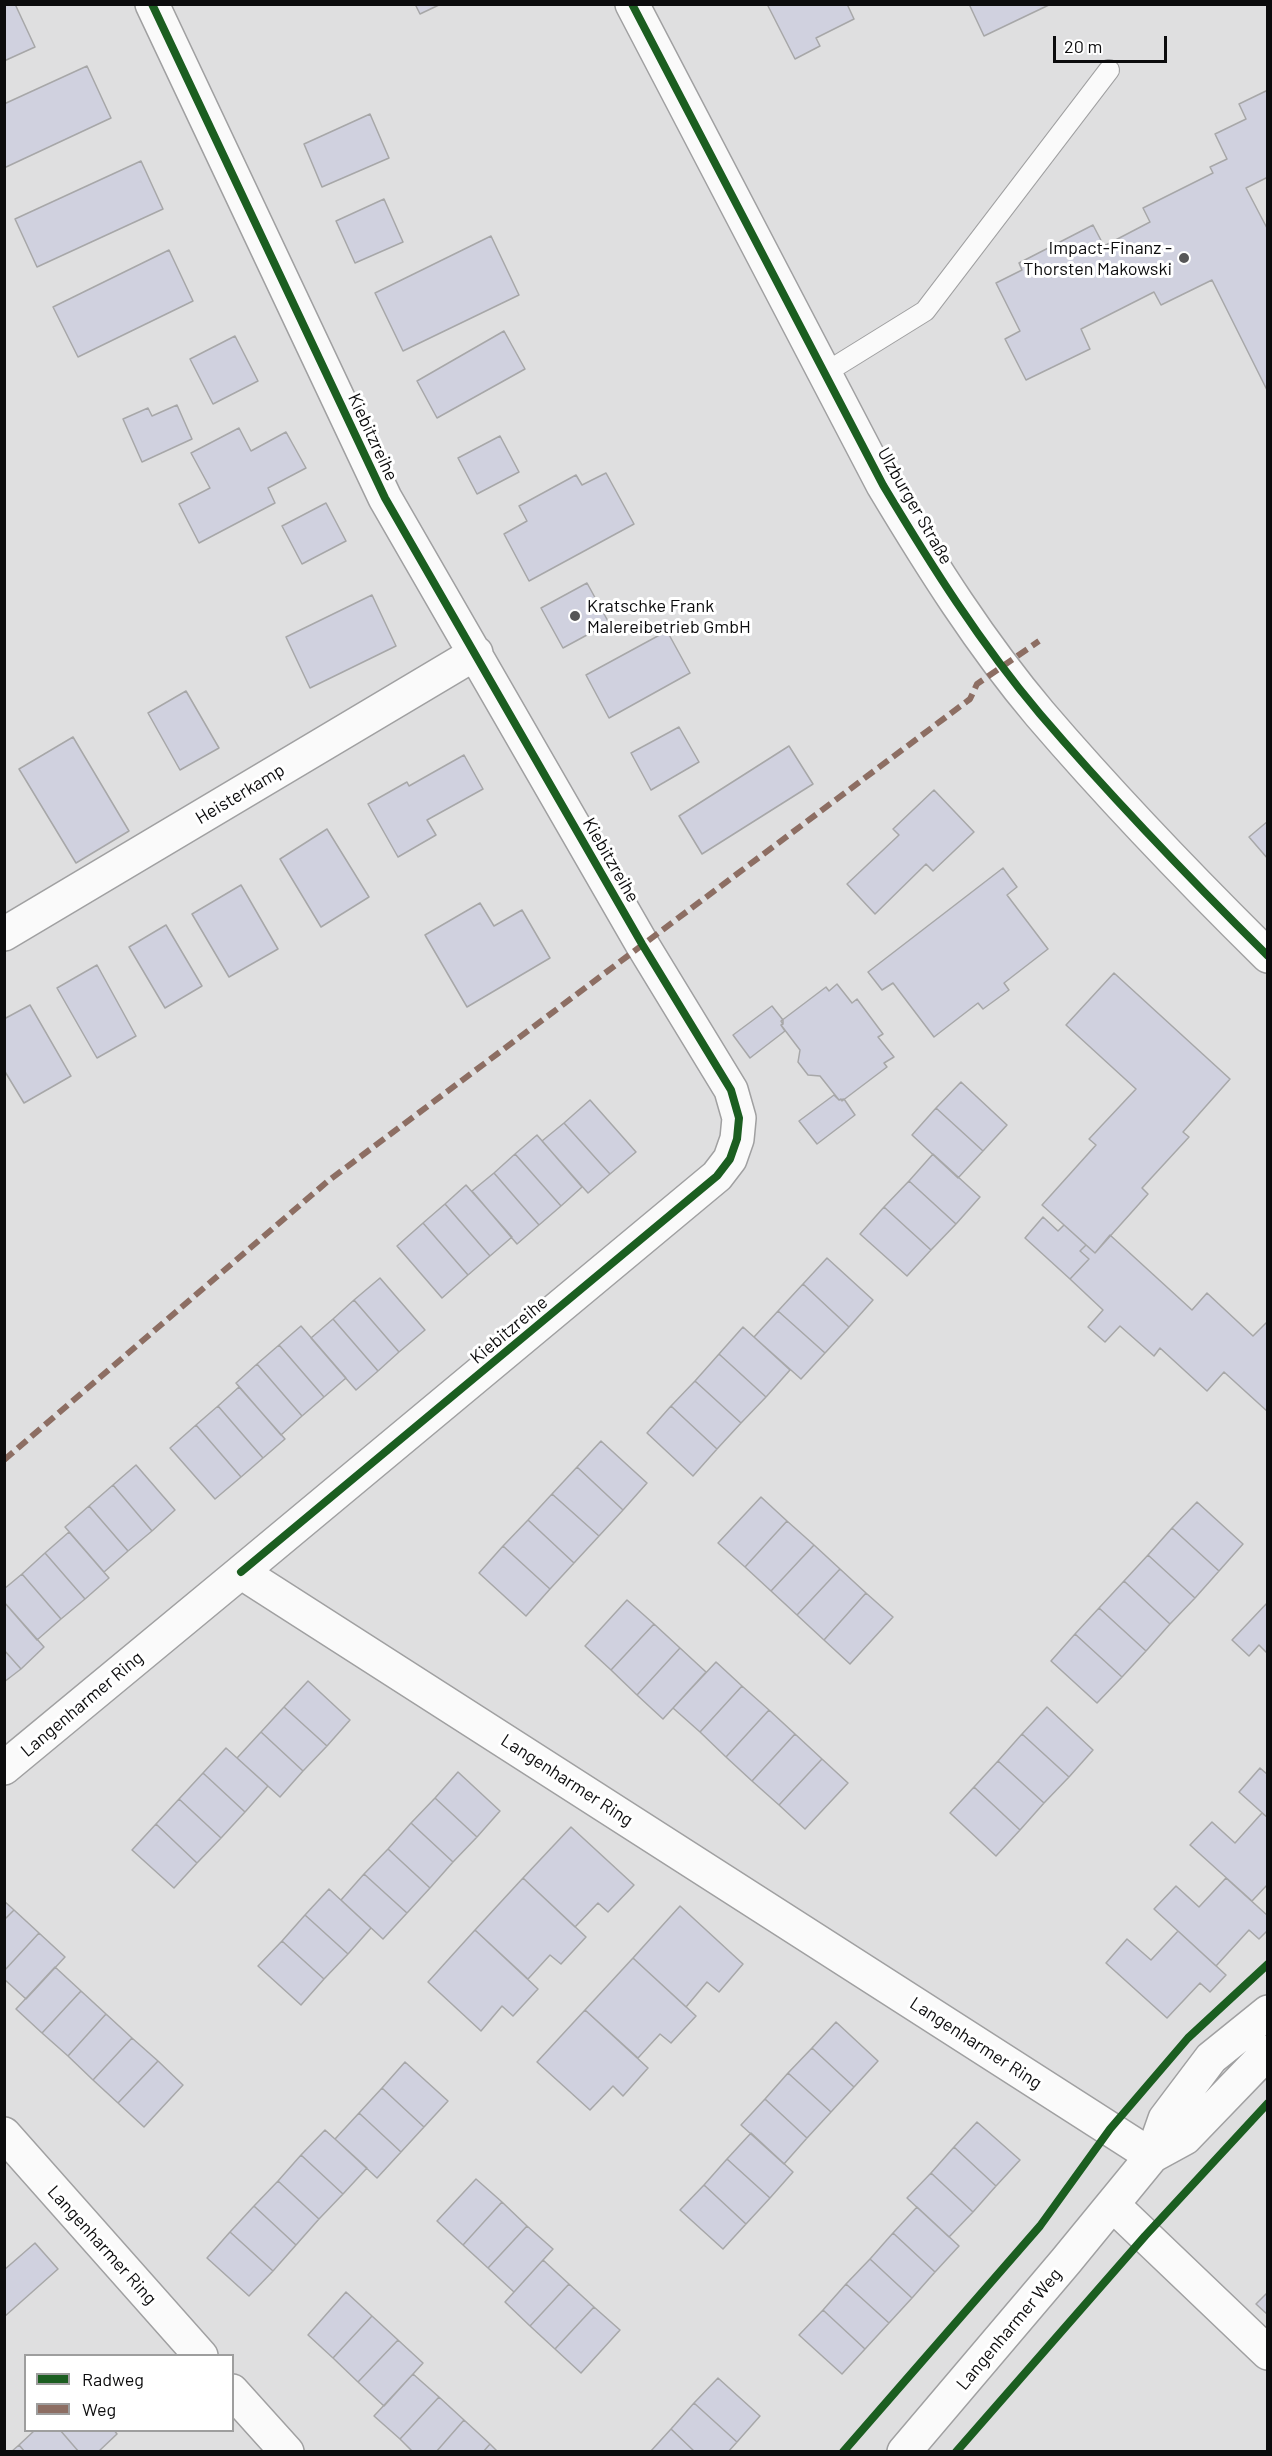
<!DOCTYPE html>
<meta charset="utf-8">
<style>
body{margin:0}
#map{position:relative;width:1272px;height:2456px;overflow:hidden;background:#dfdfe0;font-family:Barlow,sans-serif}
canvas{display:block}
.frame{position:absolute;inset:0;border:6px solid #0c0c0d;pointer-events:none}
.legend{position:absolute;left:24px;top:2354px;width:210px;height:78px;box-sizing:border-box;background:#fff;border:2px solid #9e9e9e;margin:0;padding:8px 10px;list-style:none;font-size:18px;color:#0c0c0d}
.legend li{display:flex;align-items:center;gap:12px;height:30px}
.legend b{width:30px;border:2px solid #9e9e9e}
.scale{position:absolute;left:1053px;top:36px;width:114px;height:27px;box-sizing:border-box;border:3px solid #0c0c0d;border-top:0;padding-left:8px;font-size:18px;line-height:21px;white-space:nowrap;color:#0c0c0d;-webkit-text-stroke:4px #fff;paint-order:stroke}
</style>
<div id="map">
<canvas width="1272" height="2456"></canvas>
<div class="frame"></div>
<ul class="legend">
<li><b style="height:8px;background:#1b5e20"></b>Radweg</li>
<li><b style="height:8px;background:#8d6e63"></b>Weg</li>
</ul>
<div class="scale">20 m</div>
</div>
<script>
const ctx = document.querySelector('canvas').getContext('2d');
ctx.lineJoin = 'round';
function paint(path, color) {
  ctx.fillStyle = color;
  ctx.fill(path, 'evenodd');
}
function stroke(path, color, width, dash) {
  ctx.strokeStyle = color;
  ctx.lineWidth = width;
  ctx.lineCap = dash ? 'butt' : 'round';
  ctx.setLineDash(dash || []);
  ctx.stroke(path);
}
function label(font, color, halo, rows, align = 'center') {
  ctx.font = font + ' Barlow,sans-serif';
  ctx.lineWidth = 6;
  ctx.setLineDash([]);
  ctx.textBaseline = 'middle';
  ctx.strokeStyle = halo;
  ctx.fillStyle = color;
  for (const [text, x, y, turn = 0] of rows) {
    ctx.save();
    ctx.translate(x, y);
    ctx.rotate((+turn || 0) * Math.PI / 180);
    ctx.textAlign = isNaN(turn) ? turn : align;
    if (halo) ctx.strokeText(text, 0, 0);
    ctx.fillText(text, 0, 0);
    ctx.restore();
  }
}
const building = new Path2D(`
 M4,4H15L35,47L4,61Z
 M415,4H441L420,14Z
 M767,4H847L854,19L816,38L820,46L795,59Z
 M969,4H1051L984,36Z
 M87,66L111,118L4,168V104Z
 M1268,90V177L1246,188L1268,230V392L1212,280L1161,305L1154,292L1081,329L1090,349L1026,380L1005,339L1020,331L996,283L1022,270L1019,263L1093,225L1104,246L1150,222L1143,208L1213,173L1210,167L1227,159L1215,134L1246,119L1239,104Z
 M370,114L389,158L322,187L304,144Z
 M141,161L163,209L37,267L15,219Z
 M384,199L403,242L355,263L336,221Z
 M491,236L519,295L403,351L375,293Z
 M169,250L193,301L78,357L53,307Z
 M504,331L525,369L437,418L417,381Z
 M235,336L258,381L213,404L190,359Z
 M177,405L192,439L142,462L123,419L148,408L152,416Z
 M239,428L251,451L286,432L306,468L268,488L275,503L199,543L179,504L210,488L191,453Z
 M500,436L519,472L477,494L458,458Z
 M606,473L634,524L529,581L504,534L527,521L519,506L576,475L582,485Z
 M326,503L346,541L302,564L282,526Z
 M587,583L609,623L563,648L541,608Z
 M372,595L396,646L310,688L286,637Z
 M667,631L690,673L609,718L586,675Z
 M186,691L219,748L180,770L148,713Z
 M679,727L699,762L651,790L631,753Z
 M73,737L129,831L76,863L19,769Z
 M789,746L813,784L702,854L679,816Z
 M464,755L483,789L427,820L436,835L398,857L368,804L407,782L409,786Z
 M934,790L974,832L933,871L926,864L875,914L847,884L899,835L893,829Z
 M1268,821V859L1249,837Z
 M327,829L369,897L321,927L280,859Z
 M1003,868L1017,887L1007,895L1048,949L1004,983L1009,990L983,1009L978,1003L934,1037L893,983L882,990L868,972Z
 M241,885L278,949L229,977L192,914Z
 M480,903L494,926L522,910L550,958L467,1007L425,935Z
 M166,925L202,986L165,1008L129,947Z
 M97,965L136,1036L97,1058L57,988Z
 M1114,973L1230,1079L1183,1132L1189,1137L1142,1188L1148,1194L1095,1253L1042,1205L1096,1145L1089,1139L1136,1089L1066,1025Z
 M837,984L852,1003L857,999L883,1034L878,1037L894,1057L884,1063L887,1067L842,1101L841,1099L839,1100L820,1076L808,1075L798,1062L800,1050L781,1025L783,1024L781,1021L826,987L829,991Z
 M30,1005L71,1076L24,1103L4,1070V1019Z
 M772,1006L783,1020V1024L781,1025L785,1031L750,1058L733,1035Z
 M961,1082L1007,1125L983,1151L936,1108Z
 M834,1095L839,1100L844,1099L855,1115L817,1144L799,1121Z
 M590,1100L636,1152L610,1174L564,1123Z
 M936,1108L983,1151L958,1178L912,1135Z
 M564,1123L610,1174L588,1193L542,1141Z
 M537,1135L582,1187L561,1206L515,1154Z
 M515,1154L561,1206L539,1225L494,1173Z
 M933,1154L980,1197L956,1224L909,1181Z
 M494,1173L539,1225L517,1244L472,1191Z
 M909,1181L956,1224L931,1250L884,1207Z
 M466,1185L512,1237L490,1256L445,1204Z
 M445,1204L490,1256L468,1275L423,1223Z
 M884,1207L931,1250L907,1276L860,1234Z
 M1043,1217L1058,1231L1064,1225L1086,1245L1080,1251L1089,1259L1070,1279L1025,1238Z
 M423,1223L468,1275L442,1298L397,1246Z
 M1110,1235L1192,1310L1207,1293L1253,1336L1268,1321V1412L1224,1372L1207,1391L1160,1348L1154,1356L1120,1326L1105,1342L1088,1327L1103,1310L1070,1279L1089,1259L1080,1251L1086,1245L1095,1253Z
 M827,1258L873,1300L849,1327L803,1284Z
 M380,1278L425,1330L399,1352L354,1300Z
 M803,1284L849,1327L825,1353L778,1311Z
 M354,1300L399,1352L378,1371L333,1319Z
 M778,1311L825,1353L801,1379L754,1337Z
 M333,1319L378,1371L356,1390L311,1338Z
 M301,1326L346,1378L324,1397L279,1345Z
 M743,1327L790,1370L766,1397L719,1354Z
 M279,1345L324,1397L302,1416L257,1364Z
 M719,1354L766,1397L741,1423L695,1381Z
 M257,1364L302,1416L281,1435L236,1383Z
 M695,1381L741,1423L717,1449L671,1406Z
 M239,1387L285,1439L263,1458L218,1406Z
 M218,1406L263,1458L241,1477L196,1425Z
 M671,1406L717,1449L693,1476L647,1433Z
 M196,1425L241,1477L215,1499L170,1448Z
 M601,1441L647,1483L623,1510L577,1467Z
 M136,1465L175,1510L152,1531L113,1485Z
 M577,1467L623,1510L599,1536L552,1494Z
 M113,1485L152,1531L128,1551L89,1506Z
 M552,1494L599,1536L574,1563L528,1520Z
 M761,1497L787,1521L745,1567L718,1543Z
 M1197,1502L1243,1544L1219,1571L1172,1528Z
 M89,1506L128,1551L104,1572L65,1527Z
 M528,1520L574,1563L550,1589L503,1546Z
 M787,1521L814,1545L771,1591L745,1567Z
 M1172,1528L1219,1571L1195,1598L1148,1555Z
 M69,1532L109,1578L85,1599L45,1553Z
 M814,1545L840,1569L797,1615L771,1591Z
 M503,1546L550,1589L526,1616L479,1573Z
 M45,1553L85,1599L61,1619L22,1574Z
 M1148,1555L1195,1598L1170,1624L1124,1581Z
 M840,1569L866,1593L824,1640L797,1615Z
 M22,1574L61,1619L37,1640L4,1602V1589Z
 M1124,1581L1170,1624L1146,1651L1099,1608Z
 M866,1593L893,1617L850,1664L824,1640Z
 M627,1600L654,1624L611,1670L585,1646Z
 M4,1602L44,1647L21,1669L4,1650Z
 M1268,1602V1654L1259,1645L1249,1656L1232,1640Z
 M1099,1608L1146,1651L1122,1677L1075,1634Z
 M654,1624L680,1648L637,1695L611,1670Z
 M1075,1634L1122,1677L1097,1703L1051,1661Z
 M680,1648L706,1672L663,1719L637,1695Z
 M4,1650L21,1669L4,1682Z
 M716,1662L742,1686L700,1732L673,1708Z
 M308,1681L350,1720L327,1746L284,1707Z
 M742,1686L769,1710L726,1757L700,1732Z
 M284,1707L327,1746L303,1771L261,1732Z
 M1047,1707L1093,1750L1069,1777L1022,1734Z
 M769,1710L795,1734L752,1781L726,1757Z
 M261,1732L303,1771L280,1797L237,1758Z
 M795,1734L822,1759L779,1805L752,1781Z
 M1022,1734L1069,1777L1044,1803L998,1761Z
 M226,1748L268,1786L245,1812L203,1773Z
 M822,1759L848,1783L805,1829L779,1805Z
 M998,1761L1044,1803L1020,1830L974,1787Z
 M1260,1768L1268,1775V1818L1239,1792Z
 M458,1772L500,1811L477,1837L435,1798Z
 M203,1773L245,1812L221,1838L179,1799Z
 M974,1787L1020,1830L996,1856L950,1813Z
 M435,1798L477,1837L453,1862L411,1823Z
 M179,1799L221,1838L197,1863L156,1824Z
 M1262,1813L1268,1818V1884L1252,1901L1190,1845L1212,1822L1235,1843Z
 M411,1823L453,1862L430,1888L388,1849Z
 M156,1824L197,1863L174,1888L132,1850Z
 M571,1827L634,1885L608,1912L598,1903L575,1927L523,1878Z
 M388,1849L430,1888L407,1913L364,1874Z
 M364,1874L407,1913L383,1939L341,1900Z
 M523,1878L586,1937L561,1964L550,1955L528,1979L475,1930Z
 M1226,1878L1268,1916V1930L1259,1939L1249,1930L1216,1966L1154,1909L1176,1886L1199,1907Z
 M329,1889L371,1928L348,1954L305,1915Z
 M4,1901L14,1910L4,1920Z
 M680,1906L743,1964L719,1992L707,1982L686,2007L633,1958Z
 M14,1910L39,1933L4,1971V1920Z
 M305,1915L348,1954L324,1979L282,1941Z
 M475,1930L538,1989L513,2016L502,2006L481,2031L428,1982Z
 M1178,1931L1226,1975L1210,1992L1200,1983L1167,2018L1106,1963L1127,1939L1151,1960Z
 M39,1933L65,1957L26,1999L4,1979V1971Z
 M282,1941L324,1979L301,2005L258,1966Z
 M633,1958L696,2016L671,2043L660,2034L638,2058L585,2010Z
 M55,1967L81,1991L42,2033L16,2009Z
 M81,1991L106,2014L68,2056L42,2033Z
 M585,2010L648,2068L623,2096L613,2086L590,2110L537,2062Z
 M106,2014L132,2038L93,2080L68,2056Z
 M836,2022L878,2061L854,2087L812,2048Z
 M132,2038L158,2061L118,2103L93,2080Z
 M812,2048L854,2087L831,2112L788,2073Z
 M158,2061L183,2085L144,2127L118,2103Z
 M405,2062L448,2101L424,2127L382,2088Z
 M788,2073L831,2112L807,2138L765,2099Z
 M382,2088L424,2127L401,2152L359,2113Z
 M765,2099L807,2138L784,2164L741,2125Z
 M359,2113L401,2152L377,2178L335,2139Z
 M977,2122L1020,2160L996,2186L954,2147Z
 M325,2130L367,2168L343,2194L301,2155Z
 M751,2133L793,2172L770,2198L727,2159Z
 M954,2147L996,2186L973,2212L931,2173Z
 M301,2155L343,2194L319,2219L278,2181Z
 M727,2159L770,2198L746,2224L704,2185Z
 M931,2173L973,2212L949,2237L907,2198Z
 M476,2179L502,2202L463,2245L437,2221Z
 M278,2181L319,2219L296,2245L254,2206Z
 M704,2185L746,2224L723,2249L680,2210Z
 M502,2202L527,2226L488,2268L463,2245Z
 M254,2206L296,2245L273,2271L230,2232Z
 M917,2207L959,2246L935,2272L893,2233Z
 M527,2226L553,2249L514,2292L488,2268Z
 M230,2232L273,2271L249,2296L207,2258Z
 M893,2233L935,2272L912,2298L870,2259Z
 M35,2243L58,2269L4,2317V2270Z
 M870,2259L912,2298L889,2323L846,2284Z
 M543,2260L569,2284L530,2326L505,2302Z
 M569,2284L594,2307L555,2349L530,2326Z
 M846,2284L889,2323L865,2349L823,2310Z
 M346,2292L372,2316L333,2358L308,2335Z
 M1268,2292V2315L1256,2304Z
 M594,2307L620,2330L581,2373L555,2349Z
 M823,2310L865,2349L842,2374L799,2335Z
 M372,2316L398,2340L358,2382L333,2358Z
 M398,2340L423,2363L384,2406L358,2382Z
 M413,2374L439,2397L400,2439L374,2416Z
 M718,2378L760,2416L737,2442L694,2403Z
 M439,2397L464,2420L436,2452H413L400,2439Z
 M694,2403L737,2442L728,2452H695L671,2429Z
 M464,2420L490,2444L483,2452H436Z
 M671,2429L695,2452H650Z
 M35,2430H60L79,2452H25L19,2445Z
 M60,2430H114L117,2434L98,2452H79Z
 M490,2444L498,2452H483Z
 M19,2445L25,2452H11Z`);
const service = new Path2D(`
 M825,373L925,311L1109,70`);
const minor = new Path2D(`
 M152,4L385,498L642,944L731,1090L739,1118L737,1139L730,1159L717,1176L241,1572
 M4,934L476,653
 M4,1768L241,1572L1152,2156
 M4,2134L201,2356
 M1113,2205L1268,2353
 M232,2391L287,2452`);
const secondary = new Path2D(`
 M632,4L883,485C931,565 980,643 1040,714C1112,798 1189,878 1268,956
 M1152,2156L1185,2138L1268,2052
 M904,2452L1066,2261L1152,2156L1165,2119L1211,2058L1268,2012`);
const quiet = new Path2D(`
 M4,1460L328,1181L970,699L977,684L1039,641`);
const cycleway = new Path2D(`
 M152,4L385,498L642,944L731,1090L739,1118L737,1139L730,1159L717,1176L241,1572
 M632,4L883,485C931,565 980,643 1040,714C1112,798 1189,878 1268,956
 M843,2452L1040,2226L1110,2129L1188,2038L1268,1964
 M956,2452L1145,2236L1268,2103`);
const markers = [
 [1184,258,6,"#565657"],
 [575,616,6,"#565657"]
];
const poiNames = [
 ["Impact-Finanz -",1172,248],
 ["Thorsten Makowski",1172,269],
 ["Kratschke Frank",587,606,"left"],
 ["Malereibetrieb GmbH",587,627,"left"]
];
const streetNames = [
 ["Kiebitzreihe",373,437,65],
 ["Ulzburger Straße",915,506,60],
 ["Heisterkamp",240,794,-31],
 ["Kiebitzreihe",611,860,60],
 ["Kiebitzreihe",509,1330,-40],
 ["Langenharmer Ring",82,1704,-40],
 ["Langenharmer Ring",567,1780,33],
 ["Langenharmer Ring",976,2043,33],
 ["Langenharmer Ring",102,2245,48],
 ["Langenharmer Weg",1009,2329,-50]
];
paint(building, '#d0d1df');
stroke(building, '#a7a7a8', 1.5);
stroke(service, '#a0a0a1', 22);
stroke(minor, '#a0a0a1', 36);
stroke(secondary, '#a0a0a1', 36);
stroke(service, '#fafafa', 20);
stroke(minor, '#fafafa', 33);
stroke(secondary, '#fafafa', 33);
stroke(quiet, '#8d6e63', 6, [12, 6]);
stroke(cycleway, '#1b5e20', 8);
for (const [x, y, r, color] of markers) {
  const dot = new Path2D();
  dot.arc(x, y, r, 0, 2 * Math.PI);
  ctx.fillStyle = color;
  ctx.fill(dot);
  stroke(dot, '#fff', 2);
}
label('18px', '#0c0c0d', '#fff', poiNames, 'right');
label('18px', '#0c0c0d', '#fff', streetNames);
</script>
